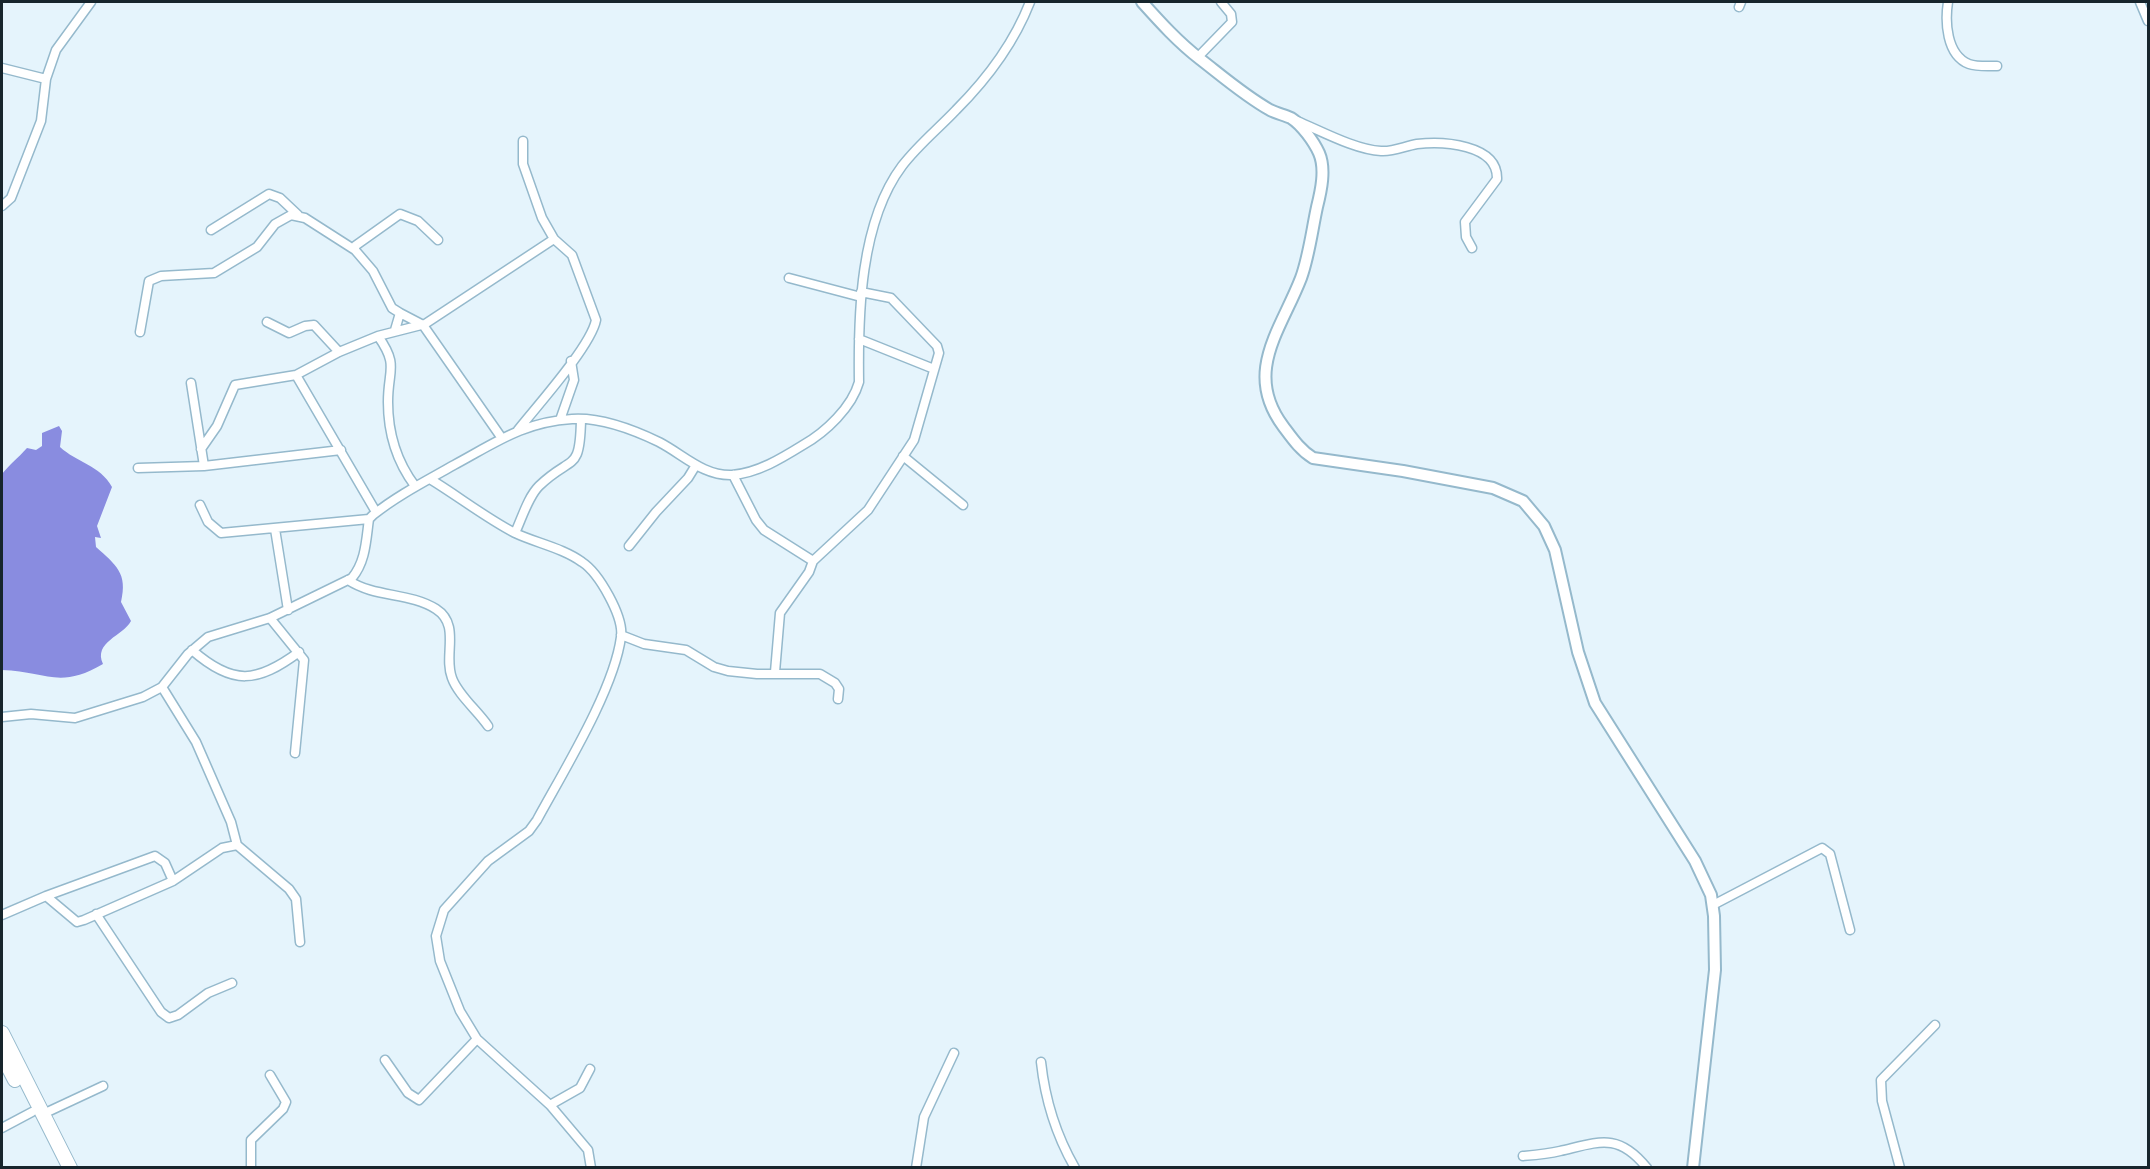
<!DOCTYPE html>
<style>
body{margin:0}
#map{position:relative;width:2150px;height:1169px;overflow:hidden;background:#e5f4fc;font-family:Commissioner,sans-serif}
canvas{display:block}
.frame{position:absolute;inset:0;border:3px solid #17252c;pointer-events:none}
</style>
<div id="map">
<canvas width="2150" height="1169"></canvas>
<div class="frame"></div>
</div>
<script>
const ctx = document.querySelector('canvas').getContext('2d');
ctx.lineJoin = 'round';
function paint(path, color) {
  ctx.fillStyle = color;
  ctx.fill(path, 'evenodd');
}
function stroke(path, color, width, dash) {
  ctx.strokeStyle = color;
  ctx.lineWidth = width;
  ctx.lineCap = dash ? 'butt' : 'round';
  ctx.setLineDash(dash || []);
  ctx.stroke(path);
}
const water = new Path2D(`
 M59,426L62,431L60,447C76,462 100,465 112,487L97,526L101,538L95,537L96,547C116,565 128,573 121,602L131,621C123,636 93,642 103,664C59,690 45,671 2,670V474C10,464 18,458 27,448L36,450L42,446V433Z`);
const minor = new Path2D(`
 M1948,2C1945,21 1946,55 1969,64C1977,67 1989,66 1997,66
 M2140,2L2148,21
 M1739,7L1741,2
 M1198,57L1232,22L1231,14L1221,2
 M2,68L46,79
 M1297,121C1321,131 1356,150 1381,151C1393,152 1405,146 1417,144C1442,141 1498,144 1497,179L1465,222L1466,237L1472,248
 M2,206L11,198L41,121L46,79L56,50L91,2
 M211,230L269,194L280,198L298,215
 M789,278L861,297
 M400,313L423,325L501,437
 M267,322L289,333L305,326L314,325L339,352
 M395,330L400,313L392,308L373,271L355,250V246L400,214L418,221L438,240
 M140,332L149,281L161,276L214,273L257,247L275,224L291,215L305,218L355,250
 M378,336C399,366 388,369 388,402C388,433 397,462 415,486
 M859,339L934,369
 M296,375L376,512
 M191,383L204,466
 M560,420L574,380L571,361
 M518,430C537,406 591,346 596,320L572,255L554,239L542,218L523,164V141
 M201,449L217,426L235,385L296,375L339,352L378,336L425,324L554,239
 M903,456L963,505
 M138,468L204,466L341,450
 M733,475L756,520L764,530L813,561
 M430,479C458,496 486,518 515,533C536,543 563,548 582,562C599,573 624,617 621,637C614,690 563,772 537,820L529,831L488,861L444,910L436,936L440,961L460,1011L477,1039L550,1105L588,1150L591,1168
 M200,505L208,522L221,533L369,519
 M275,529L288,610
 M515,533C522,518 528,497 539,486C572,454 580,474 581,419
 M629,546L656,512L688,478L696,465
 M348,580C375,598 409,592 436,609C461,625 443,655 452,678C458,695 478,711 488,726
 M270,618L304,660L295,753
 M621,635L644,644L686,650L714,667L728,671L757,674H820L835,683L839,689L838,699
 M192,650C233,686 257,683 299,652
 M775,672L780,613L809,572L813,561L868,510L914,440L939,353L937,346L891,298L861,292
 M162,687L196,742L231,822L237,845
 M2,717L31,714L75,718L143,697L162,687L188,654L208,637L270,618L352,578C366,561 366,540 369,519L373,515C398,495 426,481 454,465C495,443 523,422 572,419C600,417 634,430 659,442C684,455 703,476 732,475C758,473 782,458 803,445C826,432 852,407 859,382C858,314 860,222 902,166C918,145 938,129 956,110C987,79 1014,43 1030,2
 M46,896L155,856L165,863L173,881
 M1713,905L1822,848L1830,854L1850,930
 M96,914L161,1012L169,1018L178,1015L208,993L232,983
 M2,915L46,896L77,922L84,920L173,881L222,848L237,845L289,889L296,899L300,942
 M385,1060L408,1093L419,1100L477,1039
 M1041,1062C1045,1099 1056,1135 1075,1168
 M550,1105L580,1088L590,1069
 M43,1114L103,1086
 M2,1128L32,1112
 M1523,1156C1535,1155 1548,1154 1560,1151C1599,1142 1618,1132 1647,1168
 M251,1168V1140L283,1109L286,1102L270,1075
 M916,1168L924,1117L954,1053
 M1900,1168L1882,1101L1881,1080L1935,1025`);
const tertiary = new Path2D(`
 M1142,2C1160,22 1178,42 1200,59C1222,76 1245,96 1270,110C1276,113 1284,115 1291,118C1302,125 1314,142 1319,153C1326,169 1321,191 1317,207C1312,230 1309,256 1301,278C1281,330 1243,372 1283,426C1292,438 1300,450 1313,458L1403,471L1493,488L1523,501L1544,526L1555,550L1578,652L1595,703L1695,861L1711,895L1714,916L1715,970L1693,1168`);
const trunk = new Path2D(`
 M2,1033L70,1168
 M2,1055L15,1080`);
paint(water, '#898ce0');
stroke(minor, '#95b9cc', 11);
stroke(tertiary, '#95b9cc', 14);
stroke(trunk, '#95b9cc', 16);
stroke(minor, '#fff', 8);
stroke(tertiary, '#fff', 10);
stroke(trunk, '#fff', 14);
</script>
